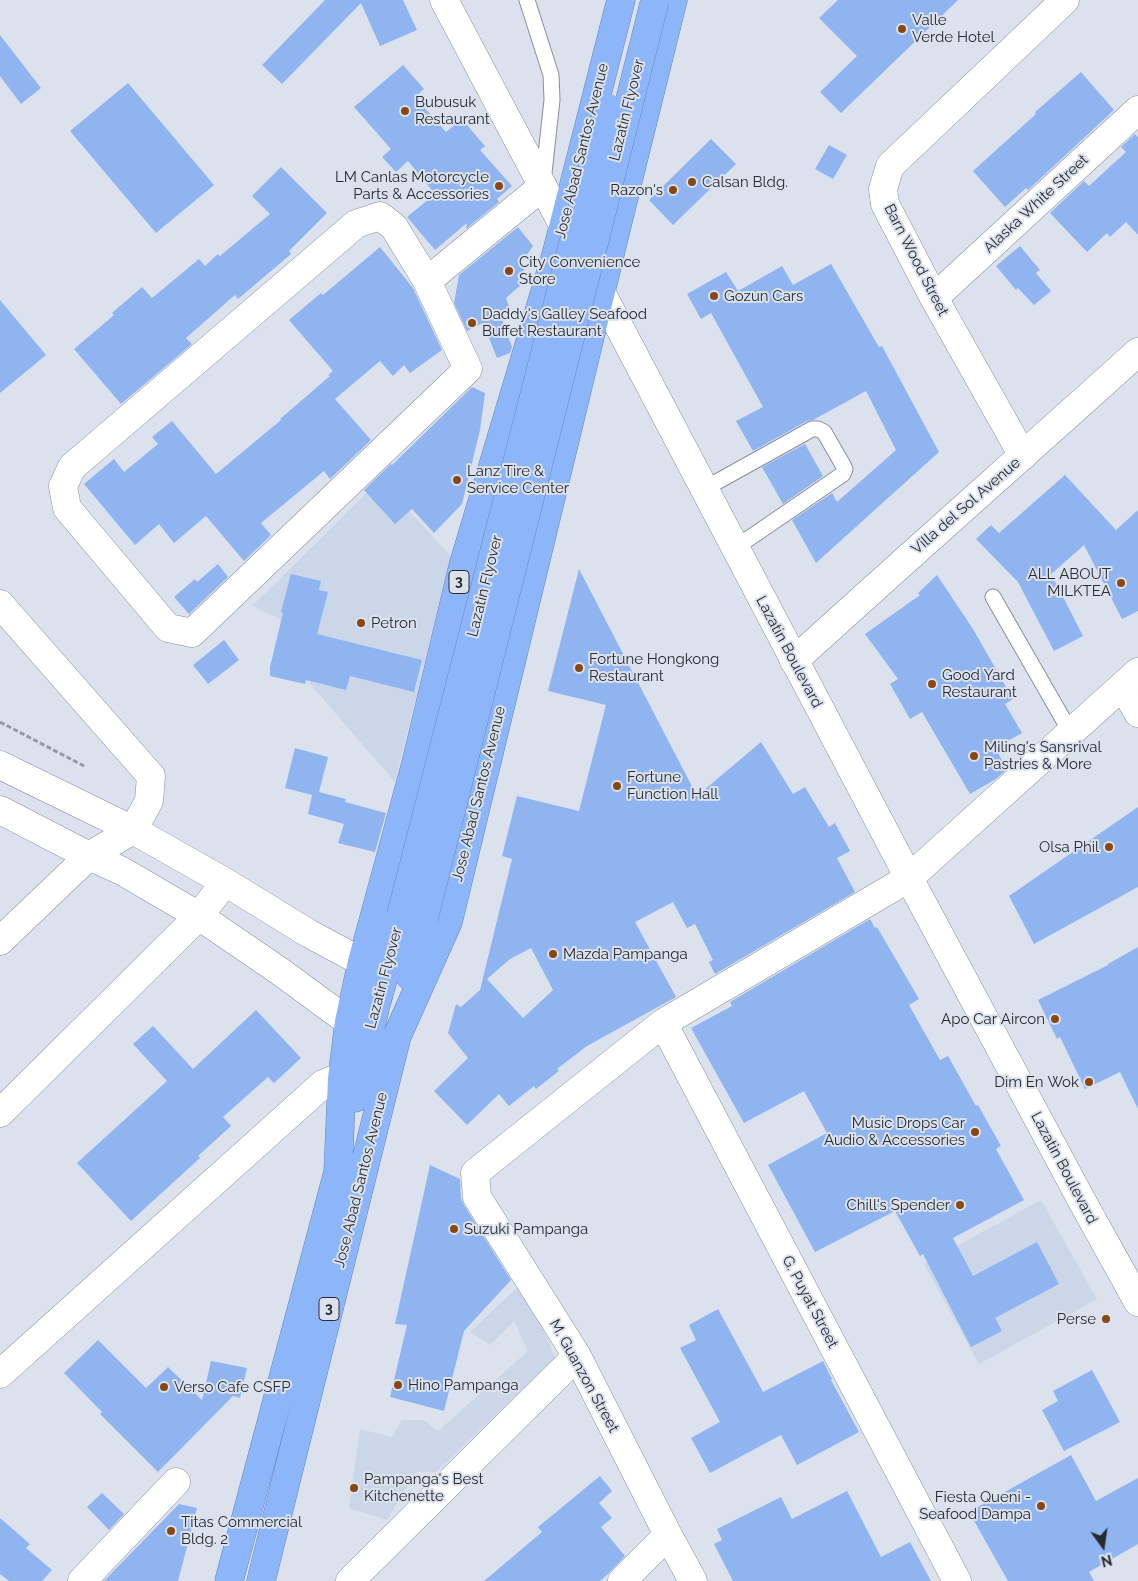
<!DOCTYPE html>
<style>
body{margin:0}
#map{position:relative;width:1138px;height:1581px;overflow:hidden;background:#dbe2ee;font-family:Raleway,sans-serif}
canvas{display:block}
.north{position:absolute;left:1078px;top:1521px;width:50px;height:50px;-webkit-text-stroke:4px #dbe2ee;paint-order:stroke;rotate:166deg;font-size:14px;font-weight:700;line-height:20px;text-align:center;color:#282b2f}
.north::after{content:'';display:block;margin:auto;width:18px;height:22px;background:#282b2f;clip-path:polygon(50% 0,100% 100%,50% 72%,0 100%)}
</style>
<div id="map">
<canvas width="1138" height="1581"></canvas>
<div class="north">N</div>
</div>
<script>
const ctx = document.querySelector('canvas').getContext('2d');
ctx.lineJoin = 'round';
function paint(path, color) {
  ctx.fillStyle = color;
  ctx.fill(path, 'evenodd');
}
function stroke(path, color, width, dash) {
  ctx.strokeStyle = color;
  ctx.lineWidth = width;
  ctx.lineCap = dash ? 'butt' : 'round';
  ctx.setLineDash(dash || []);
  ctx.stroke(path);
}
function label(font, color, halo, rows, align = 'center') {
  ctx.font = font + ' Raleway,sans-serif';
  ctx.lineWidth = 4;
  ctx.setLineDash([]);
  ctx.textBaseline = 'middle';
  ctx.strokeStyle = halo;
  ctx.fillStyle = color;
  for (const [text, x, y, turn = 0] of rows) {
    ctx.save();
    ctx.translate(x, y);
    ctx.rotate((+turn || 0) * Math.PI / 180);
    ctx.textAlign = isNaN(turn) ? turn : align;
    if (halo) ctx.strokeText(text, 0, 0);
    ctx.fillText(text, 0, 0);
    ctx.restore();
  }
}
const built = new Path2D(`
 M380,480L451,556L395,782L310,684L321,639L252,606Z
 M1041,1200L1097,1299L979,1364L924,1264Z
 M523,1282L555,1358L436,1472H416L387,1520L349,1508L360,1429L392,1437L402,1420H424L438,1431L528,1351L514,1321L490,1345L470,1332Z`);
const building = new Path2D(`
 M325,0H403L417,30L380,46L361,3L282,84L262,65Z
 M838,0H958L841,113L820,92L857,56L819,18Z
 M0,35L41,88L21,104L0,76Z
 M403,65L424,89L415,97L446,132L462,119L485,146L480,150L512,186L497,199L499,202L466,229L467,223L435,250L407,217L435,194L408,161L396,172L382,157L391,149L354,107Z
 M1081,72L1114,110L1028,190L1026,188L1005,207L973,171L1036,114L1035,112Z
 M128,83L214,185L156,233L70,131Z
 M1135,134L1138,137V235L1126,222L1110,237L1107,233L1087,252L1050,213L1084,181L1089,186L1126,152L1121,147Z
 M711,139L736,164L673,225L649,200Z
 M829,145L847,155L833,179L815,169Z
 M281,167L327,213L289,251L291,254L238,299L235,295L186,338L192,344L121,404L74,349L114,315L112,313L142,287L152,298L199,259L205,266L218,254L220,256L270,214L252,196Z
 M518,227L533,246L522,262L525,269L517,276L522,284L506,298L510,309L500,314L512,347L510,353L497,358L483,323L467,331L454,303L459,275Z
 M1020,246L1040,270L1036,273L1051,291L1034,305L1018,288L1016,290L996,266Z
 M380,247L413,288L442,350L410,373L404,365L393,376L380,361L335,399L371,440L330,479L324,471L261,523L271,535L244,561L206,516L174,543L159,524L135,545L84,484L114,459L124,472L158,444L152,437L172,421L216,474L281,420L280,419L330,376L328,375L333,371L289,320L321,293L323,295Z
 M831,264L879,347L882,346L939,452L816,563L792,520L832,493L837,502L896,450L866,391L813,420L807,421L753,451L736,421L763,407L711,313L701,319L687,294L726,272L738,291L782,266L793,285Z
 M0,300L46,355L0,393Z
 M472,387L485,393L480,430L462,504L434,533L412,509L395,524L364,490L391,464L392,465Z
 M805,444L823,476L783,504L762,467Z
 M1065,475L1116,530L1138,510V611L1122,619L1084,545L1049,576L1056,583L1083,636L1054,651L1018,582L976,539L991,525L999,533Z
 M218,564L228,577L189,614L174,597L195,579L197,582Z
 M579,569L697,796L761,742L793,794L805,787L829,827L835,823L850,851L837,858L855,892L715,974L709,962L713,960L695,924L687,928L673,902L635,922L676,997L587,1046L557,1069L559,1071L536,1089L534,1086L509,1106L499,1094L467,1125L434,1091L468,1058L448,1033L456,1004L461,1007L480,990L512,859L502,856L517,796L579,811L606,705L548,691ZM531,948L553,990L523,1018L487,979L510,959Z
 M291,574L321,581L319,590L328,592L317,634L422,660L414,692L350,676L346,690L306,680L305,684L270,676V667L283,613L281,612Z
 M937,575L973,629L1013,699L1005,704L1022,733L995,748L1007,769L996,779L970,794L922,712L910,719L890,684L898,679L865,634L920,595L918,593Z
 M224,640L239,660L208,684L193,665Z
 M295,748L328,757L319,792L346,799L345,802L386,813L375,852L338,843L344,824L308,814L312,795L285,788Z
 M1138,807V887L1034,944L1009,896Z
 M870,919L875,928L877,927L919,999L909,1005L940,1060L948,1056L976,1106L978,1105L1001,1146L996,1149L1024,1200L953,1238L973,1276L1037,1242L1059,1284L995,1318L1002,1331L971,1347L923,1254L920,1256L895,1211L815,1252L768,1165L827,1133L804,1091L744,1123L691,1028L732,1006L730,1002Z
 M1138,947V1109L1120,1072L1085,1089L1060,1037L1057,1039L1038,1000L1108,965V964Z
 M256,1010L301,1058L274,1083L268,1077L223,1117L231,1126L198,1156L200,1158L131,1221L77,1163L167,1081L133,1044L153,1026L193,1069Z
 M430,1165L460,1179L461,1198L464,1205L511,1280L464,1331L444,1411L390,1397L407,1325L395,1324Z
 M718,1309L763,1392L823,1361L832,1379L831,1380L859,1432L797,1465L781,1435L710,1473L691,1438L720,1422L680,1348L696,1340L689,1325Z
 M98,1340L146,1388L168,1367L202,1400L211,1361L247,1368L240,1398L233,1396L158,1472L100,1414L102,1412L64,1373Z
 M1092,1370L1120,1422L1064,1451L1042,1410L1058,1401L1053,1391Z
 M1071,1455L1096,1501L1138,1478V1544L1089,1572L1094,1581H1008L969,1512Z
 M600,1476L612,1491L599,1503L612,1518L601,1527L625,1556L609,1573L600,1581H484L542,1532L538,1527Z
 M847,1491L881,1557L910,1542L931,1581H733L714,1544L722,1540L717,1529L781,1497L792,1519Z
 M102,1493L124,1514L109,1530L87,1507Z
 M179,1504L197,1508L178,1581H104Z
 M0,1518L30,1544L26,1548L52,1570L42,1581H9L0,1574Z`);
const path = new Path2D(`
 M0,722L86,767`);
const lane = new Path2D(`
 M527,0L551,75L552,100L543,182
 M704,489L812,429H818L824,432L843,465L845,469L843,474L735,548
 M993,597L1071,733`);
const street = new Path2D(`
 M380,216L394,227L427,281L468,369L192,633L168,628L67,508L63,486L72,467L356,224Z
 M427,281L543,186
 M934,298L1138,110
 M1023,456L934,298L885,204L883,189L890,166L1065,0
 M0,604L151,776L149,801L133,830L89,856L0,941
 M794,661C908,557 1024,455 1138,352
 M1123,686L1138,713
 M0,765L133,830L225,882L308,933L362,962
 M0,810L89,856L122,871L199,916L278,970L349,1022
 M663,1023L957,1581
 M0,1113L199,916L225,882
 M0,1374L323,1084L333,1080L342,1079
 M82,1581L176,1482
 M350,1581L577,1356
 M622,1581L668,1535
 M693,1581L668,1535L577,1356L477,1197L475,1173L663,1023L909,878L1138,672`);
const secondary = new Path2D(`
 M444,0L571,240
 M593,277L909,878L1082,1201L1138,1302`);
const highway = new Path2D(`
 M410,976L424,918
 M355,1098L375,1008L401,915
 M229,1581L338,1172L342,1079L349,1022L362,962L416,763L463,566L556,255L621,0
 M261,1581L397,1036L448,922L618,221L673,0`);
const highwayBridge = new Path2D(`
 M401,915L608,108
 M424,918L655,0`);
const markers = [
 [902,29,5,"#884713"],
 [405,111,5,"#884713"],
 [692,182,5,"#884713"],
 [499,186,5,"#884713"],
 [673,190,5,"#884713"],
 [509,271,5,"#884713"],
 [714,296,5,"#884713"],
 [472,323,5,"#884713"],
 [457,480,5,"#884713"],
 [1121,583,5,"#884713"],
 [361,623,5,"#884713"],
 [579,668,5,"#884713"],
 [932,684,5,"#884713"],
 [974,756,5,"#884713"],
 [617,786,5,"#884713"],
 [1109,847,5,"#884713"],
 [553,954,5,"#884713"],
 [1055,1019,5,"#884713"],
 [1089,1082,5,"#884713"],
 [975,1132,5,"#884713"],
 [960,1205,5,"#884713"],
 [454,1229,5,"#884713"],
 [1106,1319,5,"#884713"],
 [398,1385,5,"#884713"],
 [164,1387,5,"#884713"],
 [354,1488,5,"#884713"],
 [1041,1506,5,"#884713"],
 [171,1531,5,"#884713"]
];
const shields = [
 [459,582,20],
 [329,1309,20]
];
const shieldNames = [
 ["3",459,582],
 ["3",329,1309]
];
const poiNames = [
 ["Valle",912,20],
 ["Verde Hotel",912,37],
 ["Bubusuk",415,102],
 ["Restaurant",415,119],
 ["LM Canlas Motorcycle",489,177,"right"],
 ["Parts & Accessories",489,194,"right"],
 ["Calsan Bldg.",702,182],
 ["Razon's",663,190,"right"],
 ["City Convenience",519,262],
 ["Store",519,279],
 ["Gozun Cars",724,296],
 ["Daddy's Galley Seafood",482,314],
 ["Buffet Restaurant",482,331],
 ["Lanz Tire &",467,471],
 ["Service Center",467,488],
 ["ALL ABOUT",1111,574,"right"],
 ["MILKTEA",1111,591,"right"],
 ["Petron",371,623],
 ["Fortune Hongkong",589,659],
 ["Restaurant",589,676],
 ["Good Yard",942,675],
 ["Restaurant",942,692],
 ["Miling's Sansrival",984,747],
 ["Pastries & More",984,764],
 ["Fortune",627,777],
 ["Function Hall",627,794],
 ["Olsa Phil",1099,847,"right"],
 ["Mazda Pampanga",563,954],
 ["Apo Car Aircon",1045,1019,"right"],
 ["Dim En Wok",1079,1082,"right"],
 ["Music Drops Car",965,1123,"right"],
 ["Audio & Accessories",965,1140,"right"],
 ["Chill's Spender",950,1205,"right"],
 ["Suzuki Pampanga",464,1229],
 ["Perse",1096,1319,"right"],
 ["Hino Pampanga",408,1385],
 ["Verso Cafe CSFP",174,1387],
 ["Pampanga's Best",364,1479],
 ["Kitchenette",364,1496],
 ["Fiesta Queni -",1031,1497,"right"],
 ["Seafood Dampa",1031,1514,"right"],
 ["Titas Commercial",181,1522],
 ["Bldg. 2",181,1539]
];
const streetNames = [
 ["Lazatin Flyover",627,110,-76],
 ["Jose Abad Santos Avenue",582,151,-76],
 ["Alaska White Street",1036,204,-43],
 ["Barn Wood Street",916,260,63],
 ["Villa del Sol Avenue",966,506,-41],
 ["Lazatin Flyover",485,586,-76],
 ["Lazatin Boulevard",789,652,62],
 ["Jose Abad Santos Avenue",479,794,-76],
 ["Lazatin Flyover",384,978,-75],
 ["Lazatin Boulevard",1064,1168,62],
 ["Jose Abad Santos Avenue",361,1180,-76],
 ["G. Puyat Street",810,1302,62],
 ["M. Guanzon Street",584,1376,61]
];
paint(built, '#cbd6e8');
paint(building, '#8fb4f0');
stroke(lane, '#89909b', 17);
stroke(street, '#89909b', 29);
stroke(secondary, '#89909b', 29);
stroke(highway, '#6a85b3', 29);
stroke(path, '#949aa3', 3, [5, 2.5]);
stroke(lane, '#fff', 15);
stroke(street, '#fff', 28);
stroke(secondary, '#fff', 28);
stroke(highway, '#8db6fa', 28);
stroke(highwayBridge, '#6a85b3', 29, []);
stroke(highwayBridge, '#8db6fa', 28);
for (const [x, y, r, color] of markers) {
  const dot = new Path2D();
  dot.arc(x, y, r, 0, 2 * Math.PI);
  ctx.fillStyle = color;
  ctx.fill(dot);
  stroke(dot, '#dbe2ee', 2);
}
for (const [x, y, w] of shields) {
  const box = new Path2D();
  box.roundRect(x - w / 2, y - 11.5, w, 23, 4);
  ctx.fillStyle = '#dbe2ee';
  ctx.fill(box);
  stroke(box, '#282b2f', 1);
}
label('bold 14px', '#282b2f', null, shieldNames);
label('15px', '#282b2f', '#dbe2ee', poiNames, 'left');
label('15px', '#282b2f', '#dbe2ee', streetNames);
</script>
